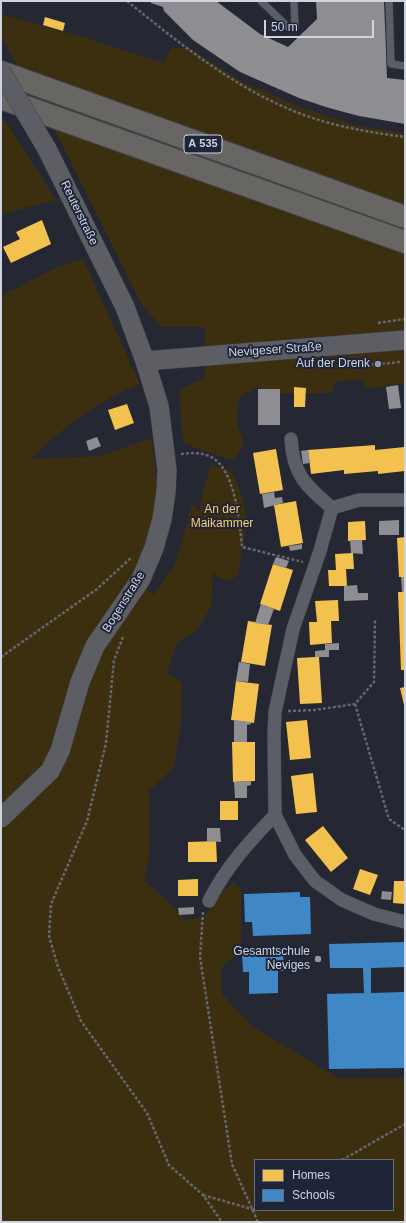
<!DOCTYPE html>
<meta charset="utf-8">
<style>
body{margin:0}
#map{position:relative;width:406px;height:1223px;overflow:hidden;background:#252832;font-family:Helvetica,sans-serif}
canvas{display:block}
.frame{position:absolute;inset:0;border:2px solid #ced3e0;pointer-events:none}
.legend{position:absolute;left:254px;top:1159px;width:140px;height:52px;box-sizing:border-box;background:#1f2538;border:1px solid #656b7b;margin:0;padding:5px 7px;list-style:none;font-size:12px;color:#ced3e0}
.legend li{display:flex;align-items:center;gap:8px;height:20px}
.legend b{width:20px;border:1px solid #656b7b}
.scale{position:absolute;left:264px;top:20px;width:110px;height:18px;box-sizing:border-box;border:2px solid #ced3e0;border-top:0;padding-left:5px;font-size:12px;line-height:14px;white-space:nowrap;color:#ced3e0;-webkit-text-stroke:3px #1f2538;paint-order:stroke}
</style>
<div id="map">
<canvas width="406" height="1223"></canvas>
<div class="frame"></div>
<ul class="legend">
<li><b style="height:11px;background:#f2c14e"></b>Homes</li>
<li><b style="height:11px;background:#3f88c5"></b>Schools</li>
</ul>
<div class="scale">50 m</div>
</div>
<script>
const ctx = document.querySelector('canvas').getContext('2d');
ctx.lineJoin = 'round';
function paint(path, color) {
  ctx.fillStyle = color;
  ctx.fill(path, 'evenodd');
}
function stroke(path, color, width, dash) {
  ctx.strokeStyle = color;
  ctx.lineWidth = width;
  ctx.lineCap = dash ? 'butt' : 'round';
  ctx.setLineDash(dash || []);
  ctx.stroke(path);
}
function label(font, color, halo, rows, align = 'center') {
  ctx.font = font + ' Helvetica,sans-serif';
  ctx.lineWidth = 4;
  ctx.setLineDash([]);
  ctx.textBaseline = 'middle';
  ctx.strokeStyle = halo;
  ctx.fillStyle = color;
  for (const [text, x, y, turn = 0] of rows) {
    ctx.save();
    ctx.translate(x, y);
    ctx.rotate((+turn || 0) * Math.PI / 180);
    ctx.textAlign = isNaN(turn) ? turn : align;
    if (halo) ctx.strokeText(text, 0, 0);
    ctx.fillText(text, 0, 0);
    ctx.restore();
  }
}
const green = new Path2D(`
 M1,14L83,37L163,63L171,48H189L237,79L297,106L358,126L405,133V383L366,389L362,379L336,382L332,393C308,393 280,397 257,387L239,397L237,424L244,442L234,461L183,443L179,390L205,377V327H161L140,302L65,150L1,36Z
 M1,117L9,126L56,200L1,214Z
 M83,259L140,384C99,400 62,428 31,459L101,456L151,438C154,459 159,482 156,503C153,528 141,554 132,577L153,595L175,565L192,504L200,511L202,493L211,465L232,471C239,487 248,507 246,526C245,542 239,556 239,573L231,580L220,579L213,572L211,607L196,631L177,643L167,673L182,683V717L174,767L149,791L150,849L145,881L169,902L184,920L205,917L217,897L234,882L241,889V951L221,968L222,994L253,1027L338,1078H405V1222H1V296L57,267ZM255,1160H393V1210H255Z`);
const homes = new Path2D(`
 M45,17L65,23L63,31L43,25Z
 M42,220L51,244L11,263L3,247L20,239L16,232Z
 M294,387L306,388L305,407H294Z
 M127,404L134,423L115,430L108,410Z
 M375,445V450L405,447V471L378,474V471L344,474V470L311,474L308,450Z
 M276,449L283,490L260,494L253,453Z
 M296,501L303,543L281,547L274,505Z
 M365,521L366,540L348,541V522Z
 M405,537V577H399L397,538Z
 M353,553L354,569H346L347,586H329L328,570H336L335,554Z
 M273,564L293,570L280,611L260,604Z
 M398,592H405V670H401Z
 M338,600L339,621H331L332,643L310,645L309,622H317L315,601Z
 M248,621L272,625L265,666L241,662Z
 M315,657H319L322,703L300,704L297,658Z
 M236,681L259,684L254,723L231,720Z
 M405,687V705H404L400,688Z
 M307,720L311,758L290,760L286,722Z
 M232,742H255V781L233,782Z
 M313,773L317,812L296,814L291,776Z
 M220,801H238V820H220Z
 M323,826L348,858L331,872L305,840Z
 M216,841L217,862H188V842Z
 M360,869L378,875L370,895L353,889Z
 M198,879V896H178V880Z
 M394,881H405V904L393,903Z`);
const schools = new Path2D(`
 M300,892V897H310L311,934L253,936L252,922H245L244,894Z
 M405,942V967L371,968V993L405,992V1068L329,1069L327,994L364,993L363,968H330L329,944Z
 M283,952L284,971H278V993L249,994V972H243L242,953Z`);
const industry = new Path2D(`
 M151,1H216L260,34L288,47L317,19L316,1H384L387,78L405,80V124L359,116L329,108L299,98L240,72L193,40L164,11L163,7L151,3Z
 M398,385L401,408L389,409L386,387Z
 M258,389H280V425H258Z
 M97,437L101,446L89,451L86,441Z
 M308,450L310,463L303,464L301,451Z
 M274,492L275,498L282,497L283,503L264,508L262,494Z
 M399,520V535H379V521Z
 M350,540H362L363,554L351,553Z
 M302,544V549L290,551L289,546Z
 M276,557L289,561L286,568L273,564Z
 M401,577H405V592H402Z
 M357,585L358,593H368V600L344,601V586Z
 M261,604L274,609L268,625L255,623Z
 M339,643V650H329V657H315V651L325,650V644Z
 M239,662L250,664L248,682L236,681Z
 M234,720L251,722V724L247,725V742H234Z
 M251,781V785L247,786V798H235L234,782Z
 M207,828H220L221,842L207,841Z
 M382,891L392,892L391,900L381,899Z
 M194,907V914L179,915L178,908Z`);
const path = new Path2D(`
 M127,1C189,51 254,104 333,124C357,130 381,134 405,137
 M378,323L405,319
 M357,366L400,362
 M181,454C190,453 199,452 209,456C235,466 240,523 242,547L303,562
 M123,637L114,660L106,743L87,821L51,904L49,936L58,967L81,1021L147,1113L169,1165L203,1195L222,1222
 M1,657L97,589L132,557
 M355,704L389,819L405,830
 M288,711L315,710L355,704L374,682L375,619
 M203,912L200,957L232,1164L258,1222
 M342,1160L405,1124
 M203,1195L255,1210`);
const service = new Path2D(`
 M261,1L288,27H295L294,1
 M389,1L391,64L405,66`);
const minor = new Path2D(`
 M291,439C293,475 306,486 332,508
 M332,508L320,551L293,629L275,712L274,735L275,815L295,855L315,881L342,900L374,914L405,922
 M332,508L359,500H405
 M209,901C226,867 249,842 275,815`);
const secondary = new Path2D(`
 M145,361L405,340
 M1,818L50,771L60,751L80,682L95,646L141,579L154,548L162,519L166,492L167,470L159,406L145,361L125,307L47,149`);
const motorway = new Path2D(`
 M1,72L405,217
 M1,98L405,242`);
const secondaryBridge = new Path2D(`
 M1,71L47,149`);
const markers = [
 [378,364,4,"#9397a3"],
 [318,959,4,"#9397a3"]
];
const shields = [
 [203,144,38]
];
const shieldNames = [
 ["A 535",203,144]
];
const streetNames = [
 ["Reuterstraße",79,213,64],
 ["Nevigeser Straße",275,350,-4],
 ["Bogenstraße",124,602,-58]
];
const poiNames = [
 ["Auf der Drenk",370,364],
 ["Gesamtschule",310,952],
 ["Neviges",310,966]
];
const parkNames = [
 ["An der",222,510],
 ["Maikammer",222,524]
];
paint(green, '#3c2f0f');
paint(homes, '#f2c14e');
paint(schools, '#3f88c5');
paint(industry, '#8d8d92');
stroke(service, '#41444d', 8);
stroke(minor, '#41444d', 14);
stroke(secondary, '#41444d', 20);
stroke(motorway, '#41444d', 24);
stroke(path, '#64676e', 2.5, [3, 2]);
stroke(service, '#5c5e67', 7);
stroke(minor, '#5c5e67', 13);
stroke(secondary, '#5c5e63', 19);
stroke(motorway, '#686662', 22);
stroke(secondaryBridge, '#41444d', 20, []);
stroke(secondaryBridge, '#5c5e63', 19);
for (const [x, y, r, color] of markers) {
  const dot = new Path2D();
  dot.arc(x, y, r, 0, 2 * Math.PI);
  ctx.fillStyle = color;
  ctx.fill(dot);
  stroke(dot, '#1f2538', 1.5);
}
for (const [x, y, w] of shields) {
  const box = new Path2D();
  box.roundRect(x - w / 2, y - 9, w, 18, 3);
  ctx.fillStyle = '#1f2538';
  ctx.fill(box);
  stroke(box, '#ced3e0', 1);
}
label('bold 11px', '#ced3e0', null, shieldNames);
label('12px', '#ced3e0', '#1f2538', streetNames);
label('12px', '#ced3e0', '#1f2538', poiNames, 'right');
label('12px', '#fbcd6b', '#1f2538', parkNames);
</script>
